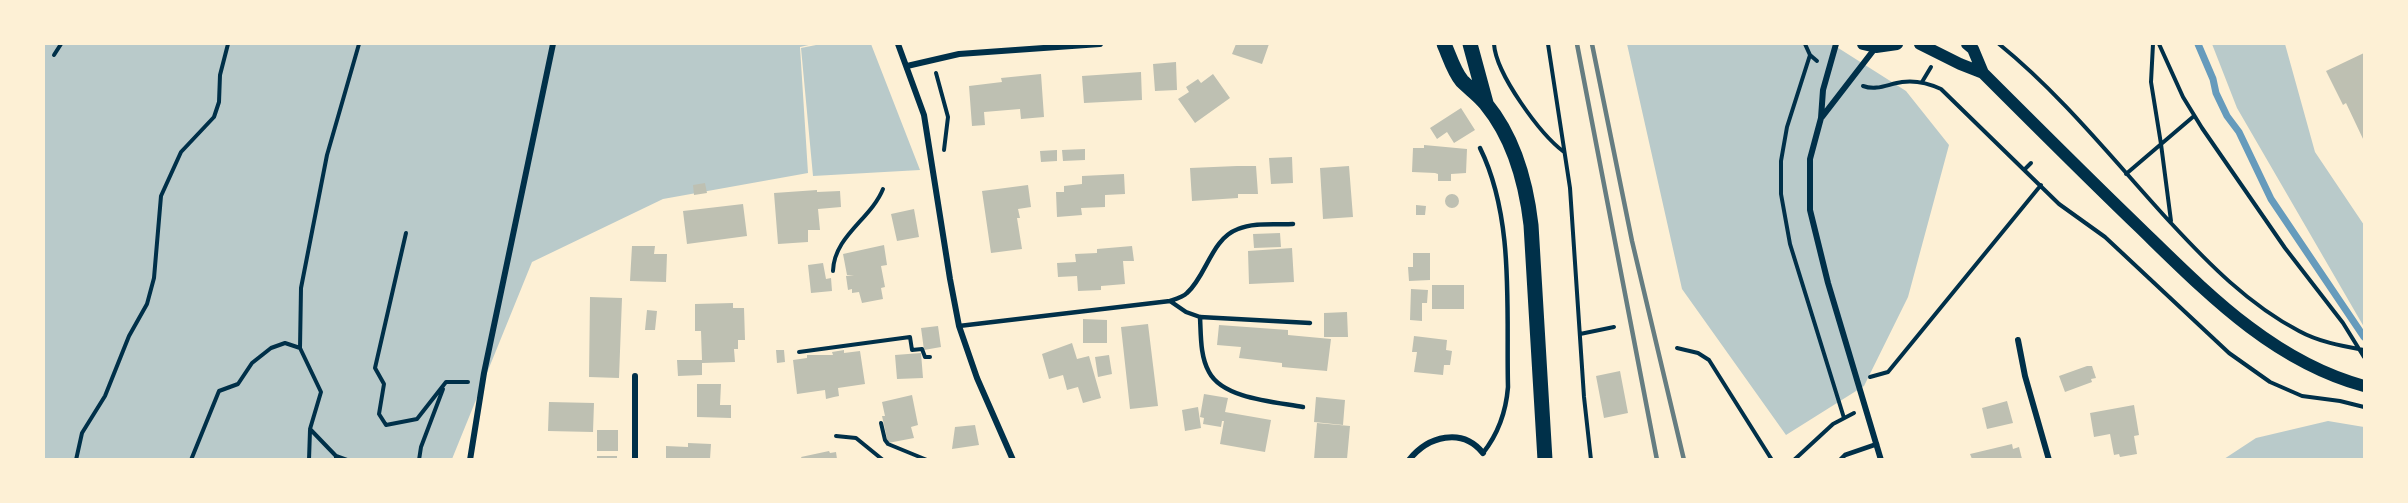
<!DOCTYPE html>
<style>
body{margin:0}
#map{position:relative;width:2408px;height:503px;overflow:hidden;background:#fdf0d5;font-family:Spectral,serif}
canvas{display:block}
.frame{position:absolute;inset:0;border:45px solid #fdf0d5;pointer-events:none}
</style>
<div id="map">
<canvas width="2408" height="503"></canvas>
<div class="frame"></div>
</div>
<script>
const ctx = document.querySelector('canvas').getContext('2d');
ctx.lineJoin = 'round';
function paint(path, color) {
  ctx.fillStyle = color;
  ctx.fill(path, 'evenodd');
}
function stroke(path, color, width, dash) {
  ctx.strokeStyle = color;
  ctx.lineWidth = width;
  ctx.lineCap = dash ? 'butt' : 'round';
  ctx.setLineDash(dash || []);
  ctx.stroke(path);
}
const green = new Path2D(`
 M44,44H813L800,47L808,173L663,199L532,262L452,459H44Z
 M821,44H871L920,170L813,176L801,48Z
 M1627,44H1832L1906,91L1949,145L1908,297L1864,386L1786,435L1682,289Z
 M2212,44H2285L2315,152L2364,225V327L2237,108Z
 M2328,421L2364,427V459H2224L2256,438Z`);
const stream = new Path2D(`
 M2198,44L2213,79L2216,93L2227,116L2239,132L2271,199L2364,337`);
const building = new Path2D(`
 M1236,44H1269L1262,64L1232,54Z
 M2364,53V141L2346,103L2343,105L2326,71Z
 M1176,62L1177,90L1155,91L1153,64Z
 M1141,72L1142,100L1084,103L1082,76Z
 M1041,74L1044,117L1021,119L1020,109L984,112L985,125L972,126L969,86L1002,82L1001,78Z
 M1213,74L1230,98L1195,123L1178,99L1189,92L1186,87L1198,79L1201,83Z
 M1461,108L1475,130L1454,143L1447,132L1437,139L1430,128Z
 M1424,145L1467,149L1466,173L1451,174V181H1438V174L1435,173L1412,172L1413,148H1424Z
 M1085,149V160L1063,161L1062,150Z
 M1057,150V161L1041,162L1040,151Z
 M1292,157L1293,183L1271,184L1269,158Z
 M1237,166H1256L1258,194H1238V198L1192,201L1190,168Z
 M1349,166L1353,217L1323,219L1320,168Z
 M1124,174L1125,194L1105,195V207L1081,208L1082,215L1057,217L1056,192H1064V186L1082,184V176Z
 M705,183L707,193L694,195L693,185Z
 M1028,185L1031,207L1018,209L1020,218H1017L1022,249L991,253L982,191Z
 M817,190V192L840,191L841,207L818,209L820,230H808V242L778,244L774,193Z
 M1445 201a7 7 0 1 1 14 0a7 7 0 1 1-14 0Z
 M743,204L747,236L687,244L683,211Z
 M1416,205L1426,206L1425,215H1416Z
 M914,209L919,237L897,241L891,214Z
 M1280,233L1281,247L1254,248L1253,234Z
 M884,245L887,265L881,266L885,287L881,288L883,299L862,303L859,292L852,293V289L848,290L846,276L854,275H847L843,254Z
 M632,246H655L654,254H667L666,282L630,281Z
 M1132,246L1134,261H1123L1125,284L1101,286V290L1078,291L1077,276L1058,277L1057,263L1076,262L1075,254L1097,253V249Z
 M1292,248L1294,282L1249,284L1248,251Z
 M1413,253H1430V280L1409,281L1408,267H1413Z
 M823,263L826,279L831,278L832,291L811,293L808,265Z
 M1432,285H1464V309H1432Z
 M1411,289L1428,290L1427,303H1422V321L1410,320Z
 M590,297L622,298L619,378L589,377Z
 M733,303V308H744L745,340H738V349H734L735,362L702,363V375L678,376L677,360H702L701,331H695V304Z
 M647,310L657,311L655,330H645Z
 M1347,312L1348,337H1324V313Z
 M1083,319L1107,320V343H1083Z
 M1148,324L1158,406L1130,409L1121,327Z
 M1219,325L1288,330V335L1331,339L1327,371L1282,367V363L1239,358L1241,347L1217,345Z
 M938,326L941,347L924,350L921,328Z
 M1414,336L1447,340L1446,350L1452,351L1450,365H1444L1443,375L1414,372L1417,352H1412Z
 M1072,343L1077,359L1089,356L1101,398L1083,403L1078,387L1067,390L1063,375L1049,379L1042,354Z
 M776,350H784L785,362L777,363Z
 M844,350V353L860,351L865,384L838,388L839,396L834,397L826,399L825,390L797,394L793,360L807,358V355H833L832,352Z
 M921,353L923,378L897,379L895,355Z
 M1109,355L1112,374L1098,377L1095,357Z
 M2087,366H2092L2096,378L2091,379L2092,382L2065,392L2059,376Z
 M1620,371L1628,413L1604,418L1596,376Z
 M697,384H721L720,405H731V418L697,417Z
 M1204,394L1228,398L1225,412L1271,420L1265,452L1220,444L1224,421H1222L1221,427L1203,424L1204,418L1200,417Z
 M912,395L918,425L911,427L914,438L888,443L882,416H885L882,402Z
 M1316,397L1345,400L1343,425L1314,422Z
 M2007,401L2013,423L1987,429L1982,408Z
 M549,402L594,403L593,432L548,431Z
 M2134,405L2139,435L2134,436L2137,454L2120,457L2119,454L2114,455L2110,434L2094,437L2090,413Z
 M1198,407L1201,428L1185,431L1182,410Z
 M1317,423L1350,426L1347,459H1314Z
 M975,425L979,445L952,449L955,427Z
 M597,430H618V451H597Z
 M688,443L711,444L710,459H666V446L688,447Z
 M2012,444L2013,449L2019,447L2022,459H1972L1970,454Z
 M829,451L830,453L836,452L837,459H802L801,457Z
 M597,456H617V459H597Z`);
const path = new Path2D(`
 M1494,44C1496,74 1540,134 1564,152
 M1548,44L1570,188L1584,397L1591,460
 M1805,44L1810,55L1817,61
 M1999,44C2062,95 2115,162 2170,222C2208,263 2249,305 2299,331C2319,342 2342,346 2364,350
 M2153,44L2151,82L2161,144L2171,221
 M2159,44L2183,97L2202,128L2285,248L2343,323L2364,357
 M54,55L61,44
 M1810,55L1787,127L1781,161V194L1790,244L1844,418
 M936,73L948,117L944,150
 M1922,82L1931,67
 M1863,86C1877,91 1888,84 1902,82C1916,80 1928,83 1941,89L2059,204L2105,237L2229,353L2270,382L2302,396L2340,401L2364,407
 M2025,169L2031,163
 M2126,174L2194,116
 M406,233L375,368L384,384L379,414L386,425L417,419L446,382H468
 M833,271C834,236 871,219 883,189
 M1580,334L1614,327
 M1677,348L1698,353L1709,360L1772,460
 M799,352L910,337L912,350L922,349L925,357H930
 M1870,377L1888,372L2041,185
 M881,423L885,440L888,444L927,460
 M836,436L856,438L883,460
 M336,456L347,460
 M76,460L82,433L105,396L129,336L147,304L154,278L161,196L181,152L214,117L219,102L220,75L228,44
 M191,460L219,391L238,384L252,363L271,348L285,343L300,348
 M309,460L310,430
 M336,460V456L310,429L321,392L300,348L301,288L327,155L359,44
 M419,460L421,447L443,389
 M1794,460L1833,424L1854,413`);
const service = new Path2D(`
 M1480,148C1515,219 1506,310 1508,387C1506,412 1498,434 1483,453
 M1170,301L1186,312L1200,317L1310,323
 M1200,317C1201,335 1200,356 1209,372C1223,399 1276,402 1303,407
 M959,326L1170,301C1176,299 1183,297 1187,293C1207,275 1211,239 1238,229C1254,222 1276,225 1293,224
 M1840,460L1845,455L1877,444`);
const minor = new Path2D(`
 M898,44L924,115L950,279L959,326L977,378L1013,460
 M1836,44L1823,90L1821,118L1810,159V210L1828,283L1881,460
 M907,66L959,54L1100,44
 M1822,117L1876,47
 M2018,340L2025,376L2049,460
 M470,460L484,373L553,44
 M635,460V376
 M1409,460C1428,436 1462,427 1483,453`);
const secondary = new Path2D(`
 M1863,44L1876,47L1897,44
 M1920,44L1960,64L1983,73
 M1967,44L1973,49L1983,73C2035,125 2087,177 2139,227C2206,292 2272,361 2364,386`);
const primary = new Path2D(`
 M1444,44C1449,55 1454,72 1462,81C1470,89 1479,95 1486,104C1514,138 1526,182 1531,225L1545,460
 M1470,44L1486,103`);
const rail = new Path2D(`
 M1577,44L1657,460
 M1592,44L1632,241L1684,460`);
paint(green, '#b9caca');
stroke(stream, '#669bbc', 7);
paint(building, '#bec0b2');
stroke(path, '#003049', 4);
stroke(service, '#003049', 4.5);
stroke(minor, '#003049', 6);
stroke(secondary, '#003049', 12);
stroke(primary, '#003049', 15);
stroke(rail, '#657d81', 4.5);
</script>
